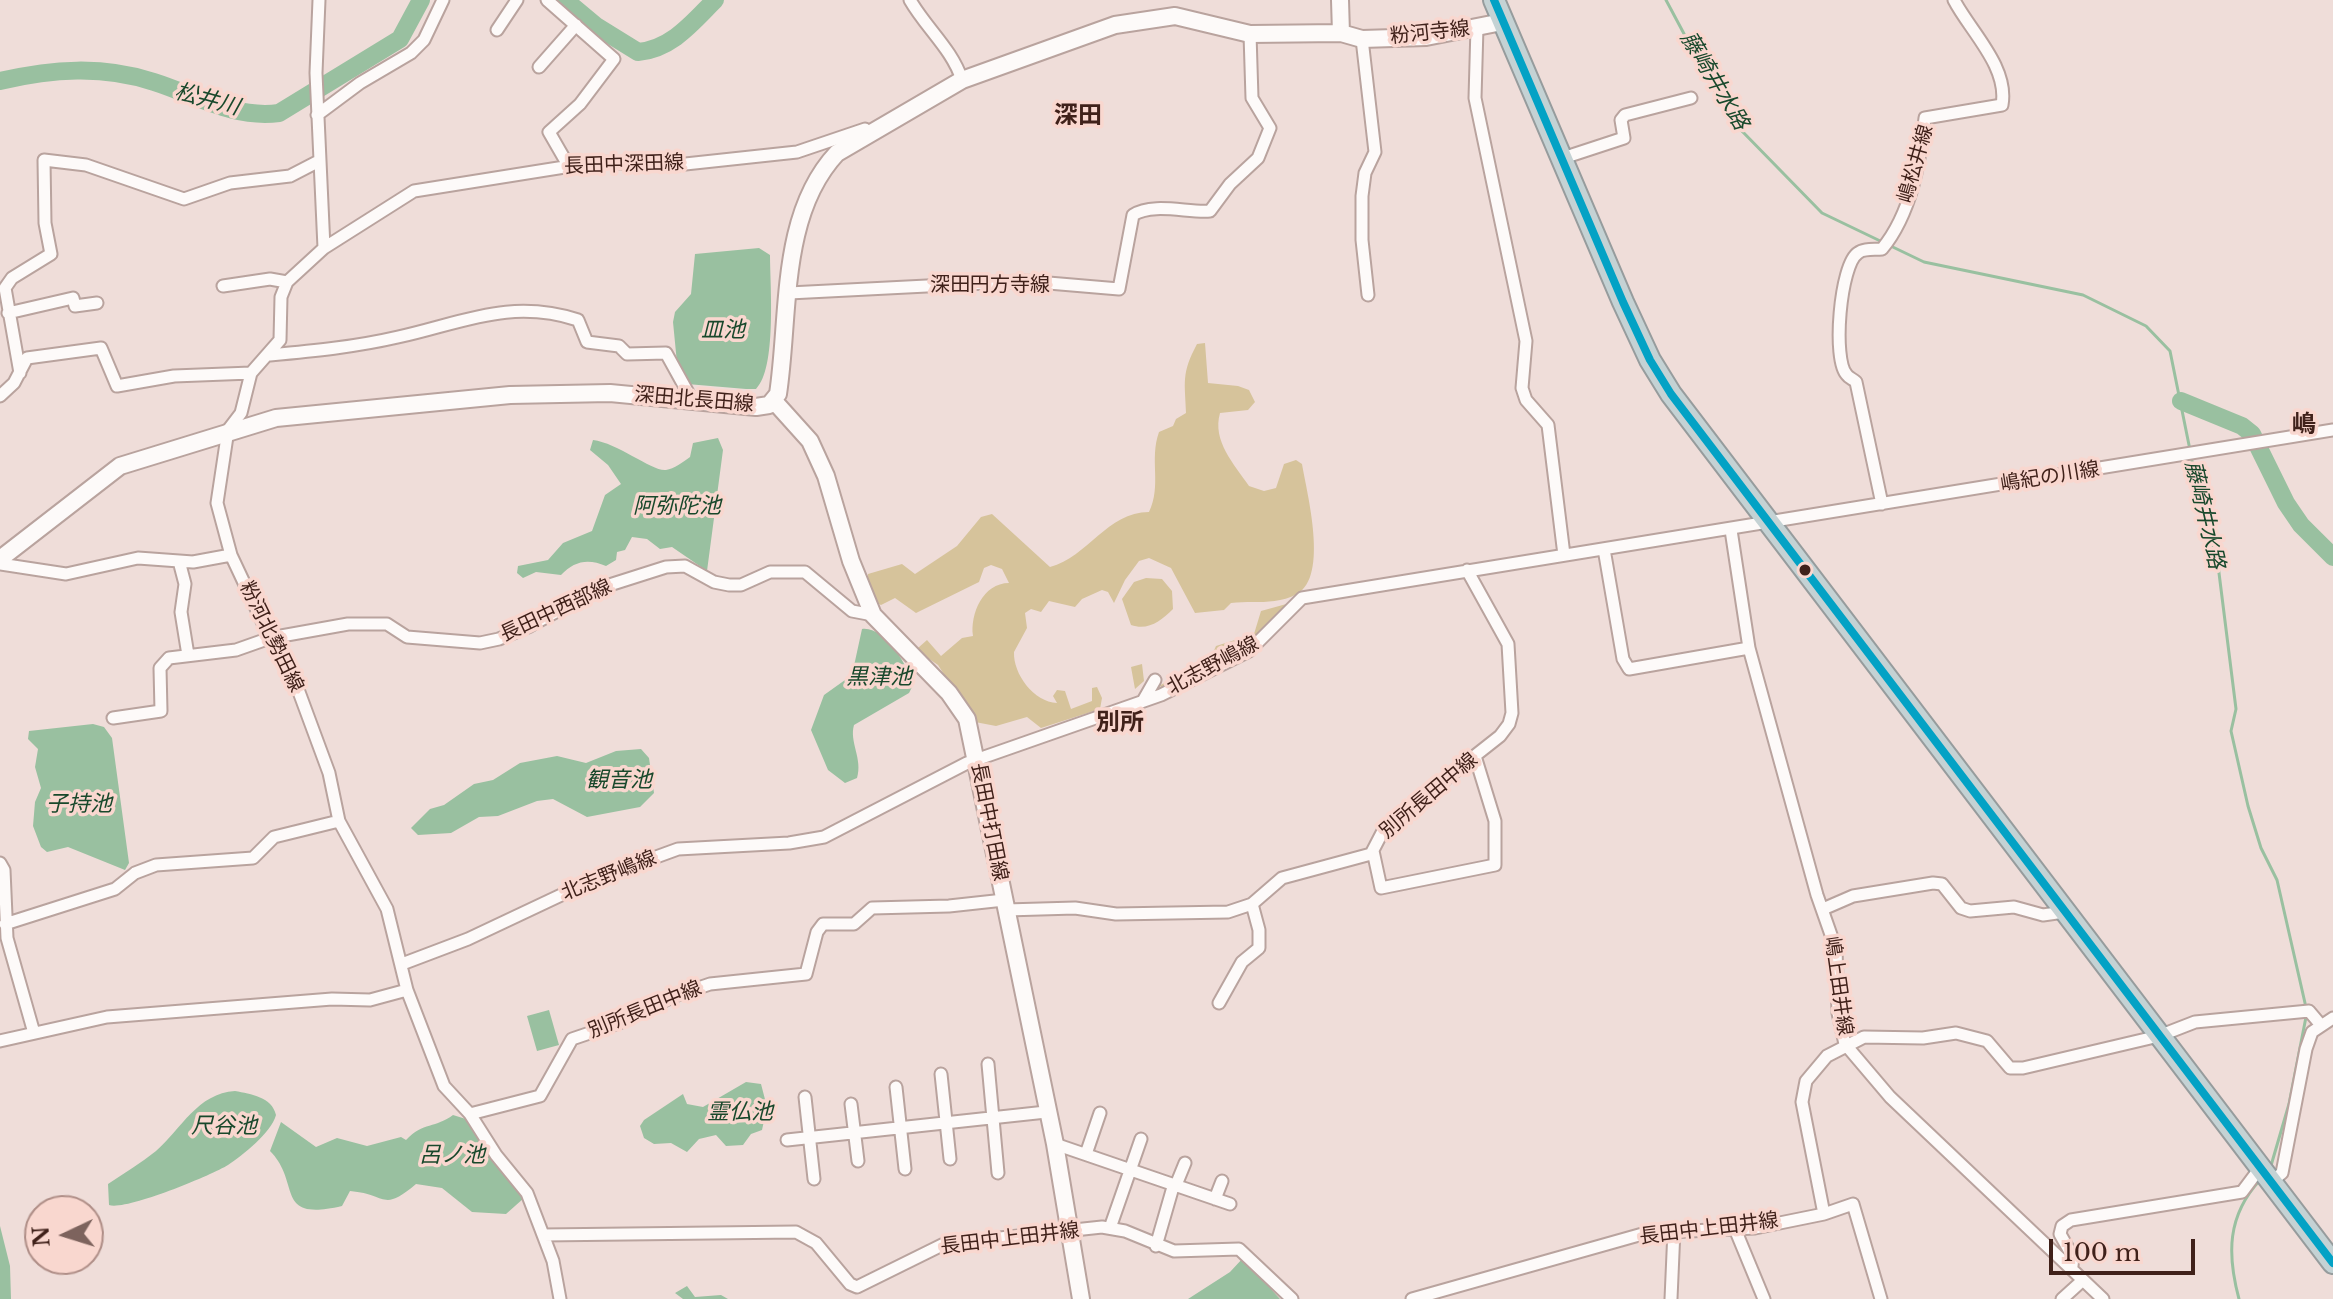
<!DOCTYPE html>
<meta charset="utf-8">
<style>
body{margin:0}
#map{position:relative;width:2333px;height:1299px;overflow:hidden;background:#efddd9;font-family:"Libre Baskerville",serif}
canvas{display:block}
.north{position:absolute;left:24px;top:1195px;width:80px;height:80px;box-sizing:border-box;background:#f9d7cf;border:2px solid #af8e87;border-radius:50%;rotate:266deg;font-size:22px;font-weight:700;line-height:32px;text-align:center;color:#40211a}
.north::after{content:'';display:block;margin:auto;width:28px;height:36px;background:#7d635d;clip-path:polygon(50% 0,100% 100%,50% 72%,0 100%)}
.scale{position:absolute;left:2049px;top:1239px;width:146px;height:36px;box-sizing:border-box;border:4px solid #40211a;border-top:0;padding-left:10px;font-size:24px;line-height:28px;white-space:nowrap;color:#40211a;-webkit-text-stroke:6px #f9d7cf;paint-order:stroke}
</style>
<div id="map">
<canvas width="2333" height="1299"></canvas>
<div class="north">N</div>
<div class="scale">100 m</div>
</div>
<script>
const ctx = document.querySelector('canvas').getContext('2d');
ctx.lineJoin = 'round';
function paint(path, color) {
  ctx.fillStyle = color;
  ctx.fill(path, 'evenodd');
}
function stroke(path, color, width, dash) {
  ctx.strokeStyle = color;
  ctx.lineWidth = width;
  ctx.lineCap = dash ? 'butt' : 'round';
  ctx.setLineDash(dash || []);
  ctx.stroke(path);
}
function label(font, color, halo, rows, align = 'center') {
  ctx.font = font + ' "Libre Baskerville","Noto Sans JP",serif';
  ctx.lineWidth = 7;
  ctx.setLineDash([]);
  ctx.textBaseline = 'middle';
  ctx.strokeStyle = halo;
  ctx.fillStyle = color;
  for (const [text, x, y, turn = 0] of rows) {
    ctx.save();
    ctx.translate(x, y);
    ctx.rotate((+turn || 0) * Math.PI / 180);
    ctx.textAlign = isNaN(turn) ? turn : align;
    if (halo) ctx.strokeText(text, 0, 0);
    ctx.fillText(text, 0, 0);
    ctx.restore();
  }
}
const forest = new Path2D(`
 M1205,343L1208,383L1238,386L1249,390L1255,402L1248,410L1220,413C1212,441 1234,464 1249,486L1264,491L1276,488L1284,464L1296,460L1302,464C1307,494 1329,576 1297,594C1274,606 1253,600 1231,603L1224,610L1195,613L1171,568L1149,558L1139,561L1125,580L1114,603L1108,592L1102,590L1082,599L1075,607L1049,601L1041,612L1031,609L1025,613L1027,628L1014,652C1013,674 1034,702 1057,703L1053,696L1057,690L1065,691L1071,709L1092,701V688L1097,687L1102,698L1100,709L1041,728L1027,717L996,726L975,722L938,665L919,652L918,648L927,640L941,656L962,638L973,636C970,614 983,583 1009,583L1002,569L991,565L984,568L979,582L916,613L895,598L881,605C867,598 866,588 868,574L902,564L915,574L957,546L981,517L992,514L1050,567C1088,557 1107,512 1149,512C1162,485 1149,460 1159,432L1173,426L1176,419L1186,413C1185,382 1181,374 1197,344Z
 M1146,578L1162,579L1172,591L1173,609C1161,621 1148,631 1131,625L1122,599L1134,582Z
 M1290,603L1249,648L1165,688L1159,686L1212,655L1216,646L1254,634L1261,611Z
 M1142,664L1144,681L1135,689L1131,667Z`);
const water = new Path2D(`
 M759,248L770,255C770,285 777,368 756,389H746L687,384L677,363L673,322L675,312L691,294L695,254Z
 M718,438L723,450L707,571L672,547L660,549L647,539L632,537L625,550L617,552L616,560L606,566C588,558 574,561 561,575L536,572L523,578L517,573L518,566L548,560L563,543L592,531L605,495L621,484L608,465L590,450L593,440C618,443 653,472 666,470C674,469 683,462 690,457L693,443Z
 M862,629C885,626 910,667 912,687L909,693L854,725C849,742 863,759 857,778L845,783L828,770L811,730L824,695L852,675Z
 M93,724L104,727L112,738L129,863L125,870L68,847L47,852L41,847L33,826L35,802L41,788L35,767L38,749L28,739L29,731Z
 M641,749L649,758L654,793L640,807L587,817L553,799L537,801L498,816L479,817L451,833L418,835L411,828L430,809L444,805L474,784L493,780L520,763L557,756L586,763L616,751Z
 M549,1010L559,1045L537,1051L527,1016Z
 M746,1082L761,1084L767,1107L762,1130L751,1134L743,1145L726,1146L716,1135L699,1139L687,1152L671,1143L654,1144L644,1138L640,1126L644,1120L683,1094L687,1104L703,1107Z
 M235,1091C251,1094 272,1097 276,1115C271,1133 243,1155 228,1165C210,1176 125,1211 109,1205L108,1184C124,1173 141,1163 156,1151C181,1129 198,1093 235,1091Z
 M453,1115L469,1120L524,1198L506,1214L472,1212L442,1188L416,1184C382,1213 387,1194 350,1191L342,1206C273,1222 302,1183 270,1151L281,1122L316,1147L337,1138L367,1146L401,1137L406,1140C423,1122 436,1128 453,1115Z
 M0,1226L10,1266L11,1299H0Z
 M1243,1258L1280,1299H1188L1230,1272Z
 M687,1286L695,1297L721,1295L728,1299H683L675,1293Z`);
const stream = new Path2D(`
 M1666,0L1714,90L1739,128L1822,213L1924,262L2083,295L2146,326L2170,351L2190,450
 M2191,457L2218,565L2236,709L2231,731L2248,806L2261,848L2277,880L2305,1003L2306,1017L2289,1104L2270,1169
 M2239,1299C2227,1254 2227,1216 2260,1180`);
const river = new Path2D(`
 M565,0L596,26L638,52C672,49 693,22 715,0
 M0,81C52,69 102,65 154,82C195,95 234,119 279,113L400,39L421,0
 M2181,401L2242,426L2252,434L2286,503L2301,525L2333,557`);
const street = new Path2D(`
 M319,0L316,73L324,248
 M547,0L614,59L580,104L549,132L568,165
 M910,0C926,28 952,49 962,80
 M1477,27L1475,98L1526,341L1522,388L1526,400L1548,425L1564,555
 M497,30L517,0
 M1362,39L1375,152L1365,173L1362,196V240L1368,295
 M539,67L576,25
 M317,115L360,83L411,53L424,40L443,0
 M1563,158L1624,138L1621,120L1625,115L1691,98
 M223,286L270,279L287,282
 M789,293L1025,281L1119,289L1133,215C1153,202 1188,213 1210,211L1230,184L1258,158L1270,128L1252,98L1250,34
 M8,313L73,298L75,306L97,303
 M270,355C313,351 355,347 398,337C462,323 510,298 578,320L587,342L619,346L627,354L666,353L692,400
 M20,373L5,288L12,278L51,254L45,223L44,160L86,165L184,199L230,183L290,176L319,161
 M0,396L14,383L27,358L101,348L117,386L174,376L251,373
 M1882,504L1856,382C1853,379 1849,378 1847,375C1832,361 1840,264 1858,253C1864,248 1875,250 1882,249C1911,214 1920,162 1925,118L2002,105C2009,67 1970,31 1954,0
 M1731,530L1749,648L1817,895L1836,949L1838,1013L1845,1044L1890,1097L2103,1299
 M1604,549L1623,659L1629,669L1749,648
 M179,561L185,584L181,612L188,655
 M0,564L66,574L138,558L193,562L231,555
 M1143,701L1155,680
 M113,718L161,711L160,668L169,658L236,650L270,638L348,624H387L407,637L480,643L499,639L530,626L600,588L666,567L685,566L714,582L729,585H741L770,572H805L852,611L873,615
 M1373,851L1381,888L1495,865V821L1475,756
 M0,863L4,870L7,938L34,1033
 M1823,909L1853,896L1933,883L1942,884L1961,908L1970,911L2014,907L2043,915L2064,912
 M1006,910L1075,908L1116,914L1228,912L1252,904L1282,878L1371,854L1384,829L1415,810L1448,777L1500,736L1509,724L1512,713L1508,644L1467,570
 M5,924L115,889L135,873L156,865L253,858L274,837L339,821
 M402,964L468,939L593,880L678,849L789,843L824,837L967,763L1161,695L1249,651L1302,598L2333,430
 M1219,1003L1242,962L1259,948V930L1252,904
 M0,1041L107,1017L332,999L370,1000L407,990
 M988,1064L998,1173
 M941,1074L950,1159
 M896,1087L905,1169
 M805,1097L814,1179
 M851,1104L858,1161
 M470,1114L540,1096L572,1039L619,1023L672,997L710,984L806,974L817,932L823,924H854L872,908L949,906L1004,900
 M787,1140L1046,1112
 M1055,1144L1230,1204
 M1086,1154L1100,1113
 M2271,1182L2282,1173L2306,1049L2312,1032L2333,1018
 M1176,1185L1185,1163
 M1215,1199L1222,1181
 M1824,1214L1853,1204L1881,1299
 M1110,1228L1141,1139
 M1735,1229L1764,1299
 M543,1235L796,1232L816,1243L850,1284L857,1287L944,1244L1102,1227L1125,1231L1174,1251L1239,1249L1292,1299
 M1156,1246L1173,1187
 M2072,1266L2073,1257L2060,1234L2062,1226L2071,1220L2242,1192L2260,1168
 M560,1299L553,1261L527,1193L496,1155L470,1114L444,1086L407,990L387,909L339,821L329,773L292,673L270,638L231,555L217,503L228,430L241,413L251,373L280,340L281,297L287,282L324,248L414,191L596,162L676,165L797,152L865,129
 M1412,1299L1646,1233L1755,1228L1824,1214L1802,1102L1806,1081L1827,1056L1864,1037L1923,1038L1956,1033L1987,1041L2010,1068H2023L2159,1036L2195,1022L2309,1011L2320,1024
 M1671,1299L1674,1230
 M2062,1299L2083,1280`);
const secondary = new Path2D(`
 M1340,0L1341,33
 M774,401L810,441L826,476L851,561L873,615L949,693L967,719L1055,1144L1081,1299
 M0,559L120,466L276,418L510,395L610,393L756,407L769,405L778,394C790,315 779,215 837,153L962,80L1115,25L1175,16L1250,34L1341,33L1362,39L1426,37L1502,22`);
const highway = new Path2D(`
 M1494,0L1623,302L1650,360L1671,394L2333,1263`);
const bus1 = new Path2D(`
 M1494,0L1623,302L1650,360L1671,394L2333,1263`);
const markers = [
 [1805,570,7,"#40211a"]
];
const streetNames = [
 ["粉河寺線",1430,33,-6],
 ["嶋松井線",1916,164,-74],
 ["長田中深田線",624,165,-2],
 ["深田円方寺線",990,285],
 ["深田北長田線",694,400,5],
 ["嶋紀の川線",2050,477,-9],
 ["長田中西部線",556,611,-25],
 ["粉河北勢田線",271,637,64],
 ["北志野嶋線",1213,666,-28],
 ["別所長田中線",1429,796,-40],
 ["長田中打田線",989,822,79],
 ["北志野嶋線",609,876,-22],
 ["嶋上田井線",1838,986,82],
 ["別所長田中線",645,1010,-22],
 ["長田中上田井線",1709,1229,-7],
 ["長田中上田井線",1010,1239,-7]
];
const waterNames = [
 ["藤崎井水路",1714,81,59],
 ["松井川",207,100,15],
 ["皿池",723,331],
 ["阿弥陀池",677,507],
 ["藤崎井水路",2204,515,77],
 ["黒津池",879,678],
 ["観音池",619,781],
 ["子持池",79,805],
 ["霊仏池",740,1113],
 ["尺谷池",224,1127],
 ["呂ノ池",452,1156]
];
const quarterNames = [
 ["深田",1078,116],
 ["嶋",2304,425],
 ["別所",1120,723]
];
paint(forest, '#d6c39b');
paint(water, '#99c0a0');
stroke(stream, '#99c0a0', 3);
stroke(river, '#99c0a0', 18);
stroke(street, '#b9a39e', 15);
stroke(secondary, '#b9a39e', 20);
stroke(highway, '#969c9d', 24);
stroke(street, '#fdfaf9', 11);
stroke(secondary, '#fdfaf9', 16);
stroke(highway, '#c4d2d4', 20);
stroke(bus1, '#03a2c5', 8);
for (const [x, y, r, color] of markers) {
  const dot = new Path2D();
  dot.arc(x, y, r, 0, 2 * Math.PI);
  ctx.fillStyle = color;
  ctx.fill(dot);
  stroke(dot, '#f9d7cf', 3);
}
label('20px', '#40211a', '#f9d7cf', streetNames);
label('italic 22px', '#18482b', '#f9d7cf', waterNames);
label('bold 24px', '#40211a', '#f9d7cf', quarterNames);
</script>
